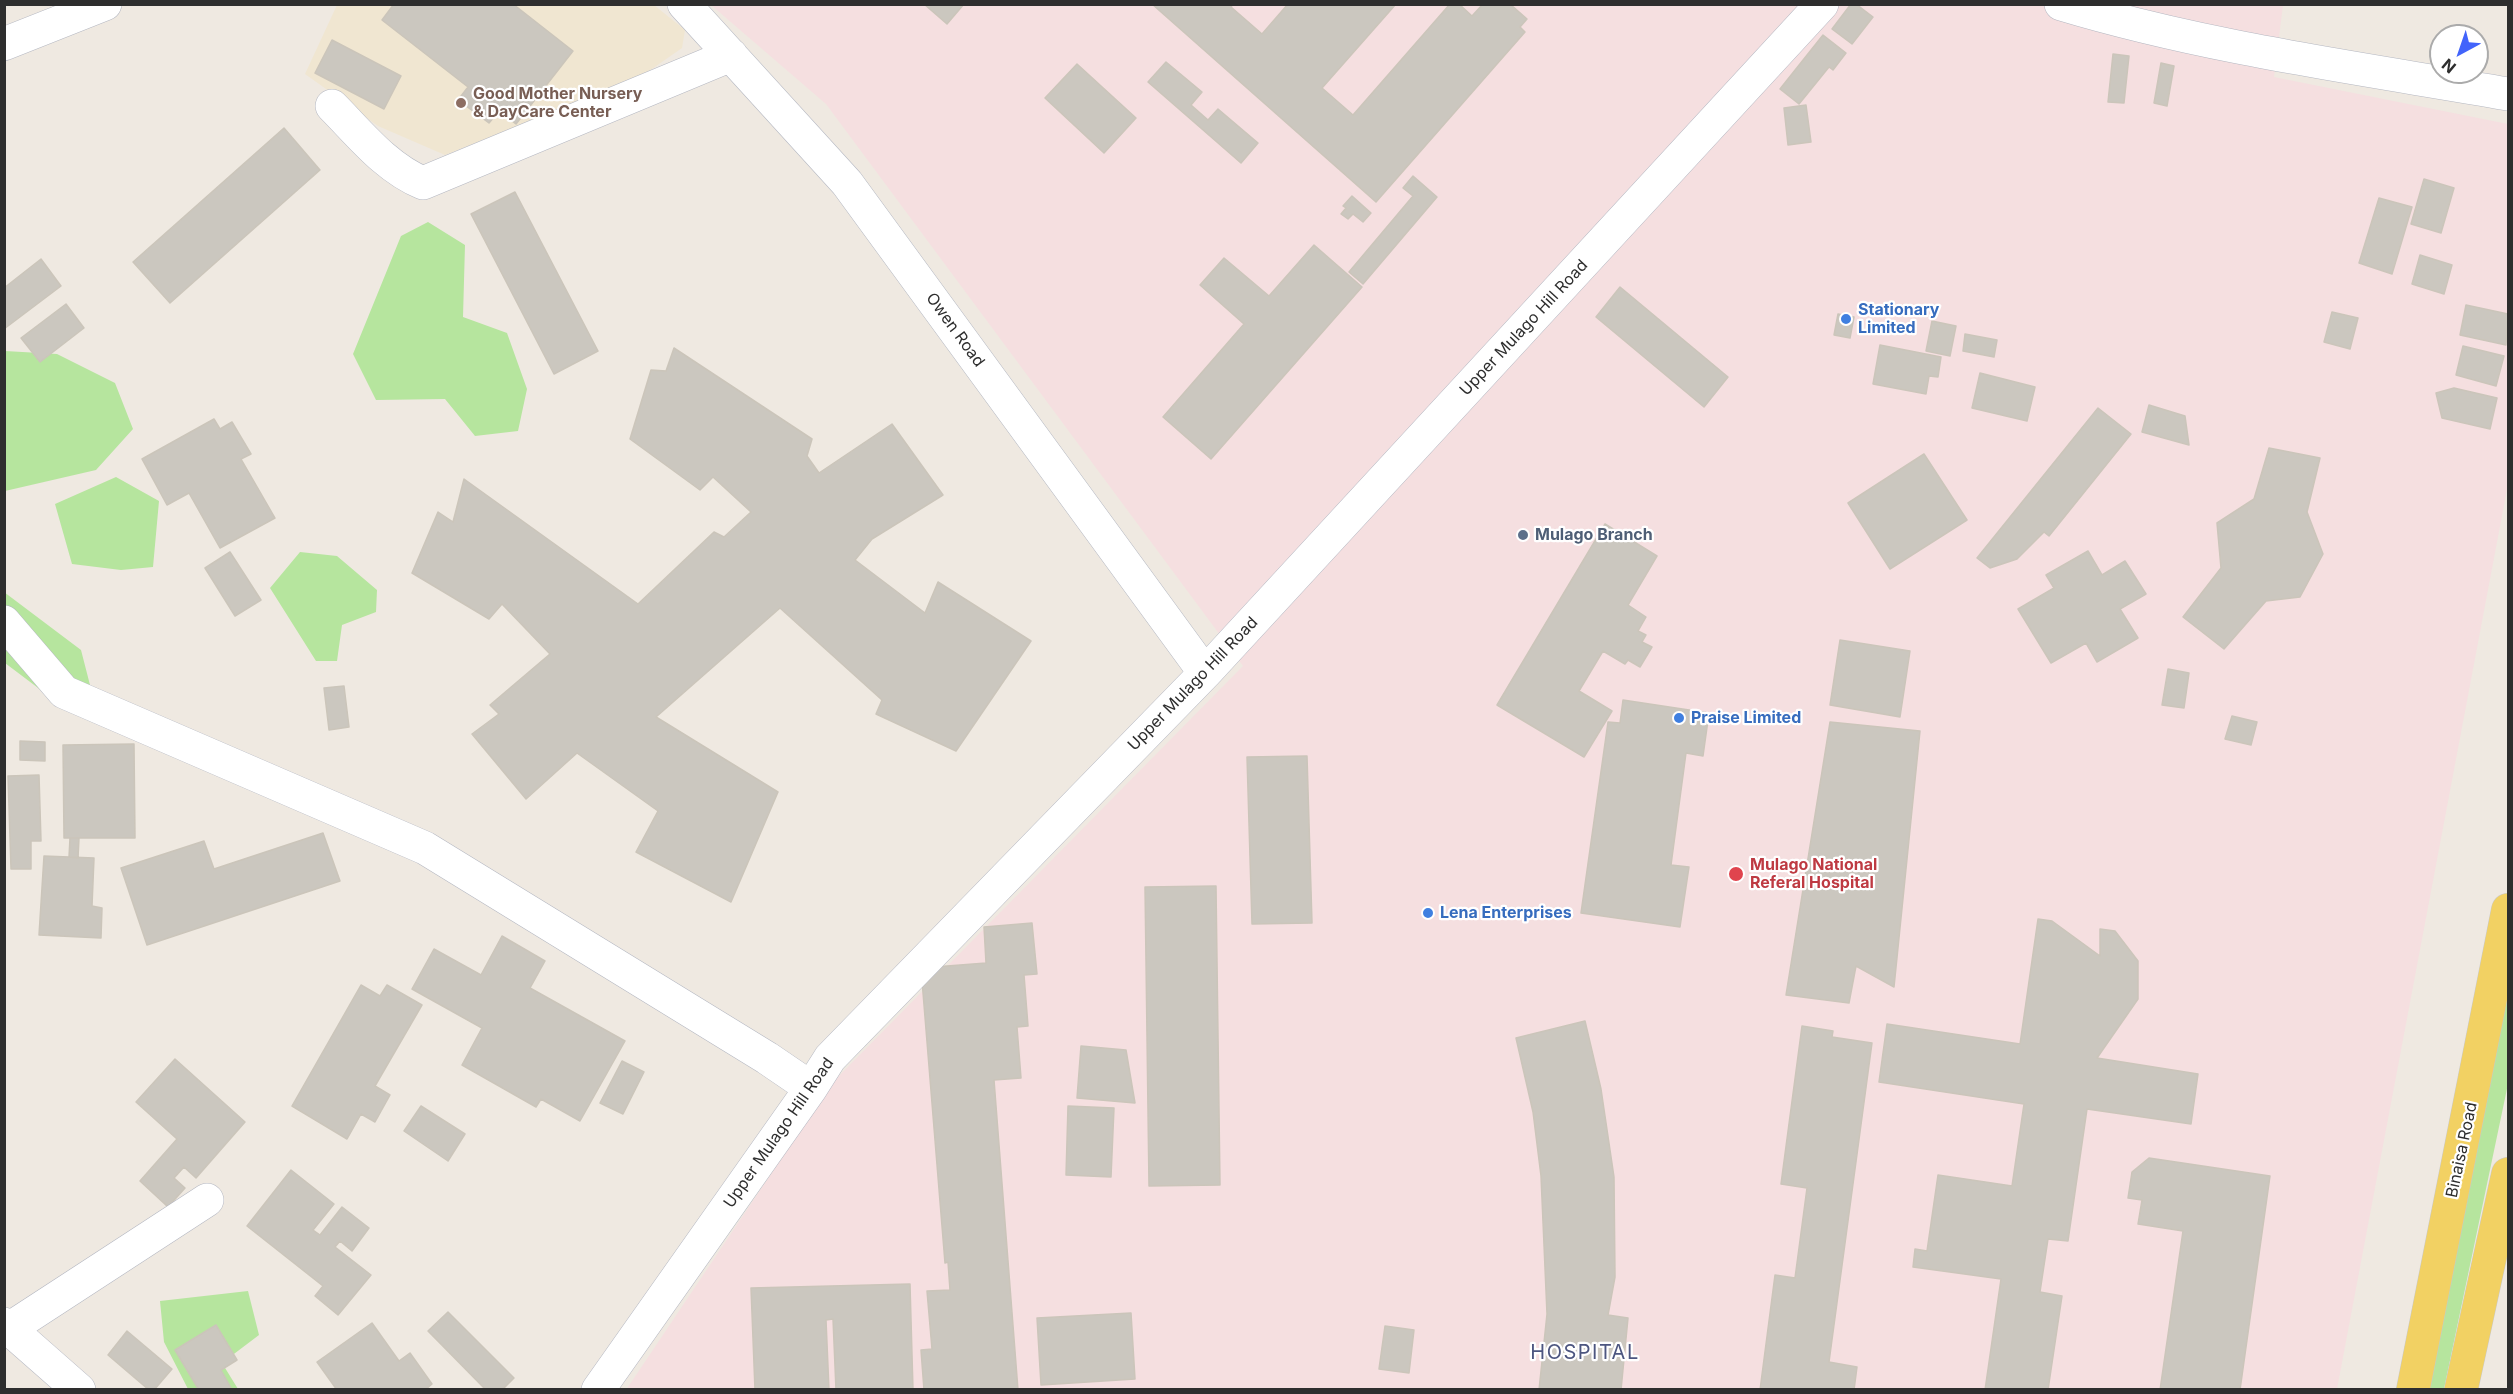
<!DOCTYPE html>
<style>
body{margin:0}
#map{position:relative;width:2513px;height:1394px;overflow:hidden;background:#efe9e1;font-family:Inter,sans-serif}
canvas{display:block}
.frame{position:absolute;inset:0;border:6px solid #2e2e2e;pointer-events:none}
.north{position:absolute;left:2429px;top:24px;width:60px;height:60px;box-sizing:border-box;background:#fff;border:2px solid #ababab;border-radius:50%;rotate:220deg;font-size:16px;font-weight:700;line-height:24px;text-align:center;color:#2e2e2e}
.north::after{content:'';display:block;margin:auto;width:21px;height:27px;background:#4264fb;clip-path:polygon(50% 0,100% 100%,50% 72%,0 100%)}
</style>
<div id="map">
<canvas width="2513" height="1394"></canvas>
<div class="frame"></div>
<div class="north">N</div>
</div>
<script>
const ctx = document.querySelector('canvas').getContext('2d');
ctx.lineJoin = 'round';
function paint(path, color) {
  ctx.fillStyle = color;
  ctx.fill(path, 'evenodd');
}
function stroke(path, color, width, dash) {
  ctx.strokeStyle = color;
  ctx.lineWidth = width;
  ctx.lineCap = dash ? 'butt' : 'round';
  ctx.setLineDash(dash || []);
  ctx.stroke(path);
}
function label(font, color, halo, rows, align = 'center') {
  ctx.font = font + ' Inter,sans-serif';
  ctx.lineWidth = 4.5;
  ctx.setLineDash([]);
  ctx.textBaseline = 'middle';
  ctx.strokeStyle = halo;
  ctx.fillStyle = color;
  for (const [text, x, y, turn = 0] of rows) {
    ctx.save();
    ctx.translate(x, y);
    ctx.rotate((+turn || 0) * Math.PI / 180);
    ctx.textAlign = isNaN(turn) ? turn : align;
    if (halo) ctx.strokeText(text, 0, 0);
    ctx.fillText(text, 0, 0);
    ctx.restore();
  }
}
const education = new Path2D(`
 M337,5H654L685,30L682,48L636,80L445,155L378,126L305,74Z`);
const medical = new Path2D(`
 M711,5H2283L2274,77L2508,124V484L2337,1389L626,1390L832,1083L1243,666L826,104Z`);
const green = new Path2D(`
 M428,222L465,245L463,317L507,333L527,389L518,431L475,436L445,399L376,400L353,354L401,236Z
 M5,351L57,354L115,383L133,429L96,470L5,491Z
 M116,477L159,501L153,567L121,570L72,564L55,504Z
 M300,552L337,556L377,590L376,612L342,625L337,661H316L270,588Z
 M4,592L81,650L90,685L58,703L5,663Z
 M2508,989V1084L2444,1389L2426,1390Z
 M248,1291L259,1335L222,1363L238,1389H188L164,1342L160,1301Z`);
const building = new Path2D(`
 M394,4H513L573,51L516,124L499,111L489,123L458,100L468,87L382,20Z
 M924,4H964L947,24Z
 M1152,4H1233L1231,7L1262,34L1288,4H1396L1322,88L1353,115L1450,4H1459L1472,16L1483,4H1510L1527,19L1520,27L1525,32L1376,202Z
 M1851,4H1856L1873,17L1852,44L1832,29Z
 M1823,35L1846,53L1833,70L1829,67L1799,104L1780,89Z
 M332,40L401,76L384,109L315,73Z
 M2113,54L2129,56L2124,103L2108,102Z
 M1166,62L1202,92L1191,105L1208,120L1218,109L1258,143L1241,163L1148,82Z
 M2161,63L2174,66L2167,106L2154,103Z
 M1077,64L1136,118L1104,153L1045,98Z
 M1806,105L1811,142L1788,145L1784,108Z
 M284,128L320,170L170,303L133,262Z
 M1413,176L1437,197L1363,284L1349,272L1413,196L1403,188Z
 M2424,179L2454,188L2441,233L2411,224Z
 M515,192L598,351L554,374L471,214Z
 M1352,196L1371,213L1363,222L1353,214L1348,219L1341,214L1346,208L1343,206Z
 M2379,198L2412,207L2392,274L2359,263Z
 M1314,245L1362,287L1211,459L1163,417L1244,324L1200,285L1224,258L1269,296Z
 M2420,255L2452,265L2444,294L2412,284Z
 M41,259L61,286L4,329V288Z
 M1620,287L1728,377L1704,407L1596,317Z
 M66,304L84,328L40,362L21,338Z
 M2466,305L2508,314L2506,345L2460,335Z
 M2332,312L2358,318L2350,349L2324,342Z
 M1838,314L1854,317L1850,338L1834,335Z
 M1932,321L1956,326L1950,356L1926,351Z
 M1965,334L1997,340L1994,357L1963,351Z
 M1880,345L1941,357L1938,377L1929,376L1926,394L1873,384Z
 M2463,346L2504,356L2496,386L2456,375Z
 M674,348L812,439L807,456L819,473L892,424L943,495L872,539L855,560L925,613L938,582L1031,641L956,751L876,714L882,700L780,608L656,717L778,792L731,902L636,852L658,811L577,753L526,799L472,734L499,714L490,705L550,654L502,604L489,619L412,573L438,512L453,522L464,479L638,604L714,532L724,537L751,512L713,477L700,490L630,439L651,370L666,371Z
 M1980,373L2035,387L2027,421L1972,408Z
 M2454,388L2497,398L2490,429L2442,418L2436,393Z
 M2149,405L2185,416L2189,445L2142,432Z
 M2098,408L2131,434L2049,536L2044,532L2017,559L1990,568L1977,558Z
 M214,419L220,429L232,422L251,454L241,459L275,518L220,548L189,493L167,505L142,459Z
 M2269,448L2320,458L2307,512L2323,554L2300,597L2266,601L2224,649L2183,617L2221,568L2217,523L2254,499Z
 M1924,454L1967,520L1890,569L1848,503Z
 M1605,524L1657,556L1628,605L1646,617L1638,631L1646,635L1642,642L1652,647L1640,667L1628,660L1625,664L1603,651L1579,691L1612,711L1584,757L1497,705Z
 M2088,551L2102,575L2125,561L2146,594L2120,609L2138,638L2097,662L2086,643L2051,663L2018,609L2054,588L2046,575Z
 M230,552L261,600L235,616L205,568Z
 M1840,640L1910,651L1900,717L1830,705Z
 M2168,669L2189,673L2184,708L2162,705Z
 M344,686L349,727L329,730L324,688Z
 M1623,700L1709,713L1703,756L1686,753L1671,865L1689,867L1680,927L1581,913L1608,722L1620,723Z
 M2232,716L2257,722L2251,745L2225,739Z
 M1830,722L1920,731L1894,987L1856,966L1849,1003L1786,995Z
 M20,741L45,742V761L20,760Z
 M134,744L135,838H64L63,745Z
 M1307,756L1312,923L1252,924L1247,757Z
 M39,775L41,841H31V869H11L8,776Z
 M323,833L340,881L147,945L121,868L204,841L214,869Z
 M70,838H79L78,858L69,857Z
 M44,856L94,858L92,906L102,908L101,938L39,935Z
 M1216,886L1220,1185L1149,1186L1145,887Z
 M2038,919L2052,921L2100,956V929L2115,931L2138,961V999L2097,1058L2198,1074L2191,1124L2087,1109L2068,1241L2048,1239L2040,1292L2062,1296L2048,1390H1985L2001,1279L1913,1267L1915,1249L1927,1251L1938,1175L2012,1186L2024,1104L1879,1082L1887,1024L2020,1044Z
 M1032,923L1037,974L1024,975L1028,1026L1017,1027L1021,1078L994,1080L1018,1390H924L921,1350L932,1349L927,1291L950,1290L948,1262L945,1263L921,968L986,963L984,927Z
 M502,936L545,961L530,988L625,1041L580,1121L541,1099L536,1107L462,1065L482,1028L412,989L434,949L481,975Z
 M361,985L380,996L387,985L422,1005L375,1086L390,1095L375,1122L361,1114L347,1139L292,1106Z
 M1585,1021L1601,1089L1614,1177L1615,1277L1608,1315L1628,1318L1621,1390H1539L1547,1314L1541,1176L1533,1112L1516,1038Z
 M1802,1026L1833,1031L1832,1037L1872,1043L1829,1362L1857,1367L1854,1390H1760L1775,1275L1795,1278L1807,1188L1781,1184Z
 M1081,1046L1126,1050L1135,1103L1077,1098Z
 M175,1059L245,1122L196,1178L184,1167L174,1178L185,1188L168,1207L140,1181L177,1139L136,1102Z
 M622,1061L644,1072L623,1114L600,1103Z
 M421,1106L465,1134L448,1161L404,1131Z
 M1068,1106L1114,1108L1111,1177L1066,1175Z
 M2149,1158L2270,1176L2240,1390H2160L2183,1231L2138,1224L2142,1200L2128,1198L2132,1172Z
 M291,1170L334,1204L313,1230L320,1235L342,1207L369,1228L352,1251L340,1241L335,1247L371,1275L338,1315L315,1296L323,1286L247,1226Z
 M910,1284L913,1390H836L833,1319L826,1320L829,1390H755L751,1288Z
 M448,1312L514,1378L502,1390H486L428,1331Z
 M1131,1313L1135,1379L1041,1385L1037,1318Z
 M372,1323L399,1361L410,1353L432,1384L425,1390H337L317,1362Z
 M216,1325L237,1360L221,1370L232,1390H199L175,1350Z
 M1385,1326L1414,1330L1409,1373L1379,1369Z
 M127,1331L172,1369L154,1390H149L108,1355Z`);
const minor = new Path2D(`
 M684,4L847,183L1205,673
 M2061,4C2207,48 2359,68 2508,94
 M4,44L105,4
 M332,106C359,133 386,168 423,183L731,55
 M4,622L64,692L425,848L767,1058L811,1088
 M4,1324L79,1390
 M9,1329L207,1200
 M598,1390L811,1088L830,1058L1205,673L1822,4`);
const major = new Path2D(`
 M2413,1390L2508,910
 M2461,1390L2508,1174`);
const markers = [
 [461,103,6,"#8d6e63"],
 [1846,319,6,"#3f7fe0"],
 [1523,535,6,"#5c6f8a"],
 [1679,718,6,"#3f7fe0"],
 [1736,874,8,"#e0444e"],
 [1428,913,6,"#3f7fe0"]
];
const educationNames = [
 ["Good Mother Nursery",473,94],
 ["& DayCare Center",473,112]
];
const shopNames = [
 ["Stationary",1858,310],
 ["Limited",1858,328],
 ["Praise Limited",1691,718],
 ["Lena Enterprises",1440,913]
];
const streetNames = [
 ["Upper Mulago Hill Road",1524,328,-47],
 ["Owen Road",955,330,54],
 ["Upper Mulago Hill Road",1193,684,-46],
 ["Upper Mulago Hill Road",779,1133,-55],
 ["Binaisa Road",2462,1150,-78]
];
const serviceNames = [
 ["Mulago Branch",1535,535]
];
const healthNames = [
 ["Mulago National",1750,865],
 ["Referal Hospital",1750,883]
];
const quarterNames = [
 ["HOSPITAL",1585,1353]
];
paint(education, '#f0e6d1');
paint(medical, '#f5dfe0');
paint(green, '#b6e59e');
paint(building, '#cbc7bf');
stroke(building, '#cbc5ba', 1.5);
stroke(minor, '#b4b7c1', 34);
stroke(major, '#c9c9c9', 34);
stroke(minor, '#fff', 33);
stroke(major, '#f2d163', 33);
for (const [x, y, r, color] of markers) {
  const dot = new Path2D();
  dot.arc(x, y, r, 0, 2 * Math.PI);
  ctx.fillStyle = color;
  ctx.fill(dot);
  stroke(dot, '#fff', 2);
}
label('bold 16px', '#785e54', '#fff', educationNames, 'left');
label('bold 16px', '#366cbe', '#fff', shopNames, 'left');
label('16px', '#2e2e2e', '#fff', streetNames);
label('bold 16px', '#4e5e75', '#fff', serviceNames, 'left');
label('bold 16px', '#be3a42', '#fff', healthNames, 'left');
ctx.letterSpacing = '1.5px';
label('20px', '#4d5680', '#fff', quarterNames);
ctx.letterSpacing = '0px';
</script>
